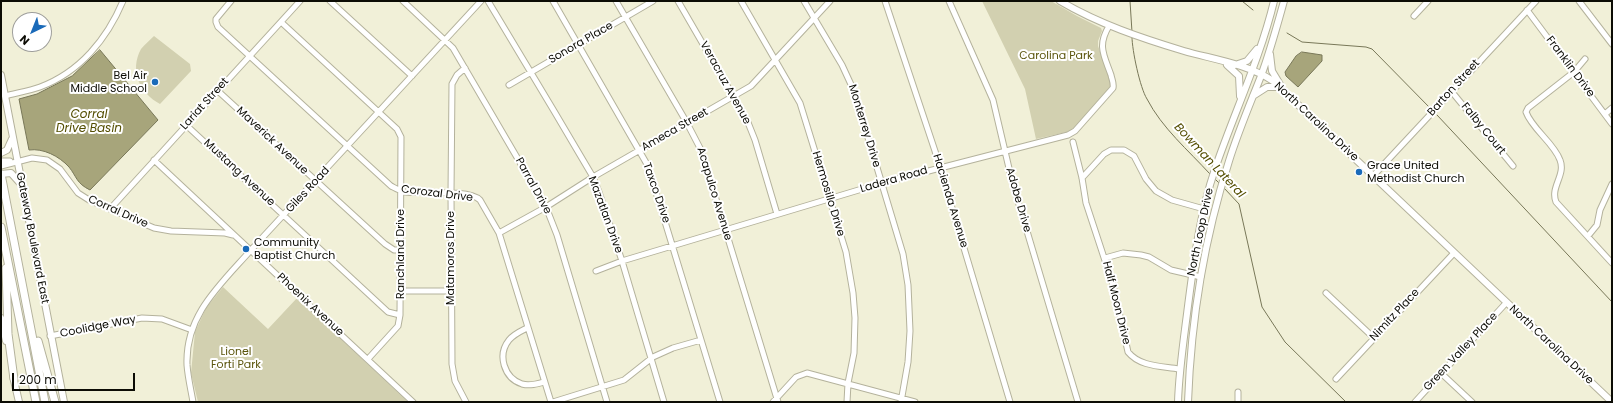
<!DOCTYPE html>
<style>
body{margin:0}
#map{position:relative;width:1613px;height:403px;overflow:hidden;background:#f1f0d8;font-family:Poppins,sans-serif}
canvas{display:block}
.frame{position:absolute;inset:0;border:2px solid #0c0c05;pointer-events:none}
.north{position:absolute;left:12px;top:12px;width:40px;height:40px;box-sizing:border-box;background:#fff;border:1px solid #9e9e9b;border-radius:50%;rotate:223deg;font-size:11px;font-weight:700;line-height:16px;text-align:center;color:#0c0c05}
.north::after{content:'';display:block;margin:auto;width:14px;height:18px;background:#1a6ab9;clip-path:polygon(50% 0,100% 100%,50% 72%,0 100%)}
.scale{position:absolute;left:12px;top:373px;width:123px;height:18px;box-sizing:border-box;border:2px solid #0c0c05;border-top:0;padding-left:5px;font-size:12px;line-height:14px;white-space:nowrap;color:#0c0c05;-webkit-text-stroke:3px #fff;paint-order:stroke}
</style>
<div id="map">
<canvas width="1613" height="403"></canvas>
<div class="frame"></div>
<div class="north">N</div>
<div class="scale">200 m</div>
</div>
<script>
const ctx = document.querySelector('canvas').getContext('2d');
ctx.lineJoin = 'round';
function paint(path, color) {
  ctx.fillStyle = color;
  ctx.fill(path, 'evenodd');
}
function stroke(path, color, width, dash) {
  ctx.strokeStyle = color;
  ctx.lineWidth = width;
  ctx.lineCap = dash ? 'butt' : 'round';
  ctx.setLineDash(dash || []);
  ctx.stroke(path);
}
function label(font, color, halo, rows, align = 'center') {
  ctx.font = font + ' Poppins,sans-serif';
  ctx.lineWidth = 4;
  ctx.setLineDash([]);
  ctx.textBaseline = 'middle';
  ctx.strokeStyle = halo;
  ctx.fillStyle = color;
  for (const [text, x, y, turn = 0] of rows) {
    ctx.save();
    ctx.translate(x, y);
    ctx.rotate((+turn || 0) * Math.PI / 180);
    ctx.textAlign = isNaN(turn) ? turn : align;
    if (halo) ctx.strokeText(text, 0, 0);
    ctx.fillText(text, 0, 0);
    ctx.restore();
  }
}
const green = new Path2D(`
 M982,1H1051L1077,16L1101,28L1102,31L1098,41V46L1111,81V87L1071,131L1036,139L1025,89Z
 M154,36L190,64L191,71L160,104C140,93 129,71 141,49C145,44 150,40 154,36Z
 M223,287L268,329L297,298L408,402H198L191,373L195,332L206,308Z`);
const water = new Path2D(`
 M100,50L158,120L90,190C76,183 77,177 69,167C59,156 43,148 29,150L19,99L37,94L72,76Z
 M1302,52L1322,55V61L1298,87L1286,76L1285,72L1296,56Z`);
const stream = new Path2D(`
 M1130,1L1132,32
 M1242,1L1253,10
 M1287,33L1302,42L1366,47L1372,49L1431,109
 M1132,37C1132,50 1140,88 1147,99C1162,128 1188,150 1210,174
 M1437,115L1612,302
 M1215,179L1220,184
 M1224,188L1239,204L1262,307L1285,342L1346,402`);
const minor = new Path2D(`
 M231,1L216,19V22L218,27L391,186C395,188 400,191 405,192C422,194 469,189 480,200L499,233L551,402
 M330,1L412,76
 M403,1L453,48L546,207L557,235L607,402
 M488,1L554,111L593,177L599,192L622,261L664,402
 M553,1L648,166L720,402
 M616,1L687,123L701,150L778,402
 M678,1L747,120L755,140L777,214
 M741,1L800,103L846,252L853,293L855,318L854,353L848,383L847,402
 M804,1L842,65L854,91L903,254L908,285L910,331L908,362L901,402
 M885,1L935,151L1010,402
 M949,1L993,100L1012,181L1078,402
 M1579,1L1612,44
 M1527,10L1612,124
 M1414,16L1428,1
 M281,22L397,129L401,137L400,315L398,326L368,359
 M1585,59L1574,72L1528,108L1526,112C1532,129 1554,143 1560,160C1566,175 1550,187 1556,202L1612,263
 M465,68L457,75L452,84L451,193L452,364L455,381L466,402
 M509,85L653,1
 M218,91L385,244L394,250H400
 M1452,92L1513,166
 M5,96C16,93 29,91 40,87C80,72 107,39 123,1
 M1605,114L1612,108
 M186,125L388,312L400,315
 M1073,142L1082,178L1086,203L1113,285L1128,352C1140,367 1162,366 1179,369
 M154,160L413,402
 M1,161H10
 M1,166L32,158L47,160L60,169L78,193L89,200L154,228L171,231L225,233L233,235
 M1373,176L1536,1
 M1082,178L1104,154L1111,150H1124L1134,156L1146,179L1156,191L1172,200L1204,209
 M110,209L300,1
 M499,233L546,207L593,177L751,86L830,1
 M1588,236L1597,225L1600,210L1612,184
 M1105,258L1123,253L1141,255L1149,257L1171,270L1201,277
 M596,271L622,261L882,183L1068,135L1075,131L1113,88C1114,83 1112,80 1111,75C1104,55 1097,46 1109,26
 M400,291H452
 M1326,293L1374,338
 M527,328C521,331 514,334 509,340C497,355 504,378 522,384C530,386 537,384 544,382
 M50,336L142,318L162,319L192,330
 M1442,374L1472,402
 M1336,379L1454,253
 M193,402C191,390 188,378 187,365C185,315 220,285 251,250L481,1
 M553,402L624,380L653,357L673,348L701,340
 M773,402L796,377L807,373L915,402
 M1238,402V392
 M1415,402L1506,303`);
const major = new Path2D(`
 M1060,1C1099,24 1141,38 1184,51C1212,59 1248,64 1273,81L1612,402
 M1270,54L1272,71L1281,86
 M1227,65L1239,76L1240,96
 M1235,65L1247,61L1257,49
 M1,75L64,402
 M1253,96L1267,87H1280
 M1,153L7,150L12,139
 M1,174L11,173L20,183
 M1,318L6,341
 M13,376L19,402
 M1178,402C1179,370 1184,338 1188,306C1194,260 1200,213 1215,169C1234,113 1260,59 1274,1
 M1188,402C1191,321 1204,239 1229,161C1238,132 1250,104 1261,76C1270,52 1277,26 1284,1`);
const highway = new Path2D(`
 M1,174L45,402
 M1,227L36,402
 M6,268L8,334L14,379
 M38,341L55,402`);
const markers = [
 [155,82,4,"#1a6ab9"],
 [1359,172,4,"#1a6ab9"],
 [246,249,4,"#1a6ab9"]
];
const streetNames = [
 ["Sonora Place",581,43,-30],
 ["Franklin Drive",1570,67,53],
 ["Veracruz Avenue",725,83,61],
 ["Barton Street",1454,88,-48],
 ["Lariat Street",205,104,-48],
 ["North Carolina Drive",1316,122,43],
 ["Monterrey Drive",864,126,73],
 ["Falby Court",1483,129,51],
 ["Ameca Street",675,130,-30],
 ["Maverick Avenue",272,141,43],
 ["Mustang Avenue",239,173,43],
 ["Ladera Road",894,180,-16],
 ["Parral Drive",533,186,61],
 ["Giles Road",308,190,-47],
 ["Taxco Drive",656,193,71],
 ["Corozal Drive",437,194,7],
 ["Acapulco Avenue",714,194,73],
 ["Hermosillo Drive",828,194,73],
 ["Adobe Drive",1018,200,74],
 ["Hacienda Avenue",950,201,73],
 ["Corral Drive",118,212,24],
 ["Mazatlan Drive",605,215,70],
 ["North Loop Drive",1201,232,-78],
 ["Gateway Boulevard East",32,238,79],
 ["Ranchland Drive",401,254,-90],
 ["Matamoros Drive",451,258,-90],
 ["Half Moon Drive",1116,303,76],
 ["Phoenix Avenue",310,305,43],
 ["Nimitz Place",1395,315,-47],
 ["Coolidge Way",98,327,-11],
 ["North Carolina Drive",1551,345,43],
 ["Green Valley Place",1461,352,-47]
];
const parkNames = [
 ["Carolina Park",1056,56],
 ["Lionel",236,352],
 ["Forti Park",236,365]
];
const poiNames = [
 ["Bel Air",147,76,"right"],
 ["Middle School",147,89,"right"],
 ["Grace United",1367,166],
 ["Methodist Church",1367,179],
 ["Community",254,243],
 ["Baptist Church",254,256]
];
const waterNames = [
 ["Corral",89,115],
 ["Drive Basin",89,129],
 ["Bowman Lateral",1209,161,47]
];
paint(green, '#d2d0b0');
paint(water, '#a7a57b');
stroke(water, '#787758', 1);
stroke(stream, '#787758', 1);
stroke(minor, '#b4b29c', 7);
stroke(major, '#b4b29c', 8);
stroke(highway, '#b4b29c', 9);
stroke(minor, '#fff', 5);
stroke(major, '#fff', 6);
stroke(highway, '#fff', 7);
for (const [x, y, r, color] of markers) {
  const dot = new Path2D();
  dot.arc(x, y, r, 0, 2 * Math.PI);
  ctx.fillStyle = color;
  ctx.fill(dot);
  stroke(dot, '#fff', 1.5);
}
label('11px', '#0c0c05', '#fff', streetNames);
label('11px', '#5b550d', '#fff', parkNames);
label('11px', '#0c0c05', '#fff', poiNames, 'left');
label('italic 12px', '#544e01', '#fff', waterNames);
</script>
